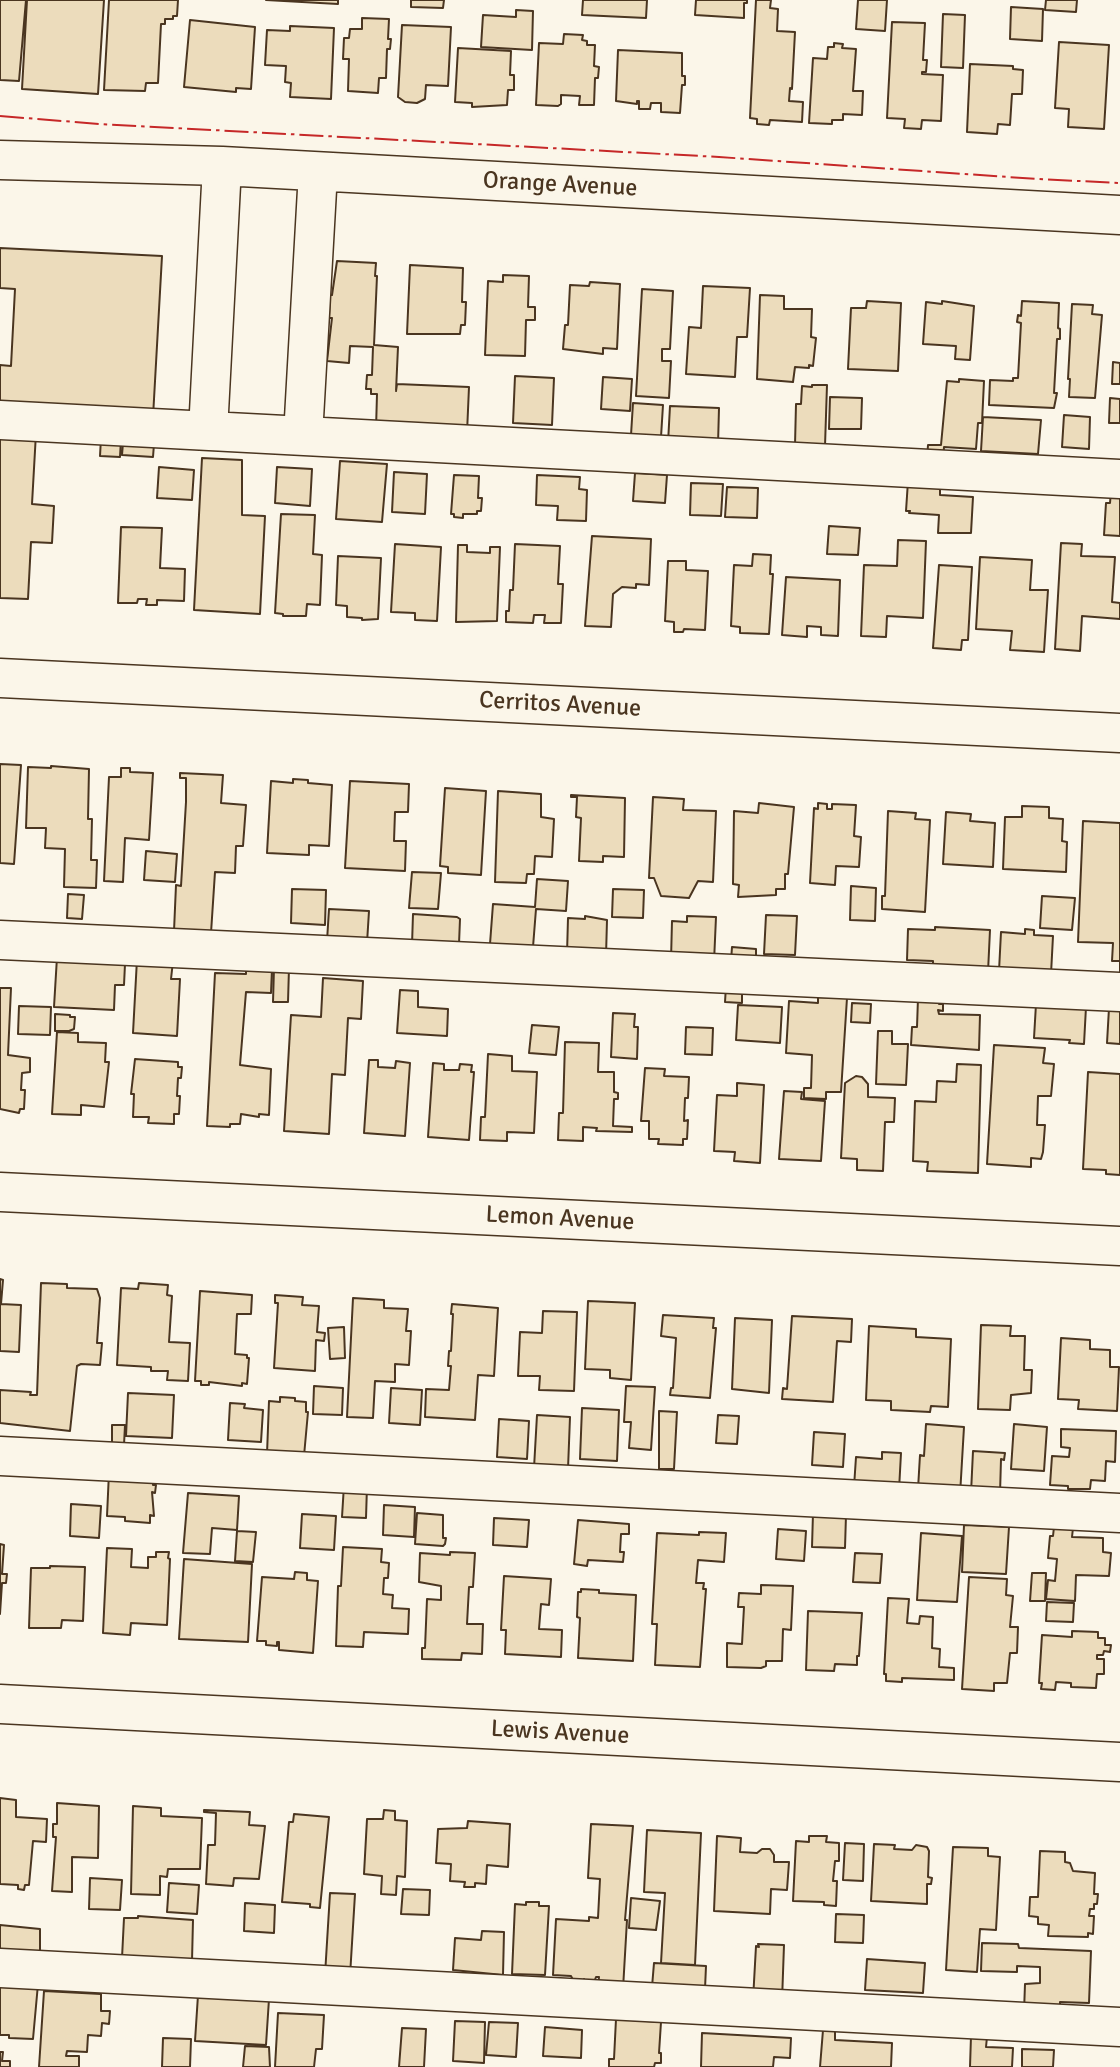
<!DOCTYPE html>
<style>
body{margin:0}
canvas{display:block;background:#fbf6e9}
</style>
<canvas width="1120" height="2067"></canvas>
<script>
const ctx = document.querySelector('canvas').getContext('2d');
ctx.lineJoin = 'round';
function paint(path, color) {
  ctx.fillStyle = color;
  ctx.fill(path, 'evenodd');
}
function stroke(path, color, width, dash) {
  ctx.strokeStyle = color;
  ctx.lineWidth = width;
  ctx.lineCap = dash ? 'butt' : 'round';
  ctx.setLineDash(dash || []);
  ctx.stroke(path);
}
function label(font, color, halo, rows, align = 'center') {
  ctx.font = font + ' Signika,sans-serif';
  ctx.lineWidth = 5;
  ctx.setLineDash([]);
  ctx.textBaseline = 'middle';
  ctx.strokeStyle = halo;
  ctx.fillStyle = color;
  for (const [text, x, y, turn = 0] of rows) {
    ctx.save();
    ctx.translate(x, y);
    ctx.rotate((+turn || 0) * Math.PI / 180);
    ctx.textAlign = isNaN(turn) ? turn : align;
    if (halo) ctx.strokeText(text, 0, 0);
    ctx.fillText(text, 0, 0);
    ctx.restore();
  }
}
const building = new Path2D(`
 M0,0H26L19,81L0,80Z
 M27,0H104L98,94L22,89Z
 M109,0H178L177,16H173V19H165V24H161L158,83H146L145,91L104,90Z
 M266,0H338V4Z
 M411,0H444L443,8L411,7Z
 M583,0H647L646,18L582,15Z
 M696,0H747V3H744V18L695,15Z
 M756,0H771L770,8L778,9L777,31L795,32L792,89L790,88L789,101L803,102L802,122L770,120L769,125L757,124V119L750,118Z
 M858,0H887L885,31L856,29Z
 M1046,0H1077L1076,12L1045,10Z
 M1011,7L1043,9L1042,41L1010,39Z
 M516,10L533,11L532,50L481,47L483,15L516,17Z
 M943,14L965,15L963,68L941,67Z
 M362,18L389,19L388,39H391L390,49H387L386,78H379L378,93L348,91L349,59H343L344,38H349L350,29H362Z
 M190,20L255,27L251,89L236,88V92L184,87Z
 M892,22L925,23L923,60H927L926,72H922V74L943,75L941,121L922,120L921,129L904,128L905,119L887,118Z
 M402,25L451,27L448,86L426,85L425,99L417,103L405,102L398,97Z
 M290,26L334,28L331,99L290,97L291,83L285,82L286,66L265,65L267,30L290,31Z
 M564,34L583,35L582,40L587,41V45H595L594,66L599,67L598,78H595L594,105H579L580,96L561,95V104L558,106L536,105L539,43L563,44Z
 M1059,42L1109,45L1104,129L1068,127L1069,109L1055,108Z
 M834,43L843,44L842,48L856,49L853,91H863L862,115L843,114V120H832V124L809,123L813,58L827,59L828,47H834Z
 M458,48L511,51L510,75H514V90H508L507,105L472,107V103L455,102Z
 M618,50L682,53V76H685V85H682L680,113L661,112V103H651L650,109H639V101H637V104L616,101Z
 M970,64L1013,66V69L1023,70L1022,94H1012L1010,125L998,124L997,134L967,132Z
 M0,248L162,256L153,417L0,404V365L11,366L15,289L0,288Z
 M337,261L376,263L375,276H377L374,345L398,347L396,391L397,384L469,387L467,433L376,429L377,394H371V389H366L367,375H372L373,347L350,346L349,363L327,361L332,318H329L330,295H332Z
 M410,265L463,268L462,302H466L465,325H461L460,334H407Z
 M503,275L529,276L528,307H535V320H526L525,356L485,355L488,281L503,282Z
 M590,282L620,284L617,349L603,348V354L563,349L565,325H568L570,285L589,286Z
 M703,286L750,288L747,337H737L735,377L686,374L689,327L701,328Z
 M642,289L673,291L670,349H662V361H671L669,398L636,396Z
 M760,295L784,296V309H812L811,337L816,338L813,366L809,365V368L795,367L793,382L757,379Z
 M867,301L901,303L898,371L848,369L851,308H866Z
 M942,301L974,306L970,360L955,359L956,346L923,344L926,302L942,304Z
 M1022,301L1059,303L1058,328L1060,329V339H1057L1054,393H1057L1054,408L989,405L990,380L1013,381V378H1018L1021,323L1017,322L1018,315L1021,316Z
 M1072,304L1093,305L1092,314L1102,315L1095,398L1069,397L1070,379H1068Z
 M1113,362L1120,363V384H1112Z
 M515,376L554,378L552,425L513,423Z
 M603,377L632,379L630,411L601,409Z
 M959,379L984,381L982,423H978L976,449L944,447L943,460L927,459L928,445H941L947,381L959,382Z
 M812,385H827L825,446L795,445L796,404H801L802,386L812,387Z
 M830,397L862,398L861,429H829Z
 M1110,398L1120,399V423H1109Z
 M633,403L663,405L661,437L631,435Z
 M670,406L719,408L718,445L668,443Z
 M1064,415L1090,417L1089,449L1062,447Z
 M983,417L1041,420L1038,454L981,451Z
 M0,431L36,433L32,504L54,506L52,543L31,542L28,599L0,598Z
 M101,438L121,439L120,457L100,456Z
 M123,443L154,444L153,457L122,455Z
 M202,458L242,460V515L265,516L260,614L194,610Z
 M340,461L387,464L382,522L336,519Z
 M159,467L194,470L192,500L157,498Z
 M277,467L312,469L310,506L275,503Z
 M394,472L427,474L425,514L392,512Z
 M635,473L667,475L665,503L633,501Z
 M454,475L479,476L478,498H482L481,511H477V514H463V518L454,517V514H451Z
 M537,475L580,477L579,489L587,490L586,521L557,520L558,506L536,505Z
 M908,481L940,483V495L973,497L971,533H938L939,515L909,513L910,511H906Z
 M691,483L723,484L721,516L690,515Z
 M727,487L758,488L757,518L725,517Z
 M1111,491H1120V536L1104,535L1106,503H1110Z
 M281,514L315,515L313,554L322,555L320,605L307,604L306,616H283V614L275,613Z
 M829,526L860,528L858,555L827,554Z
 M121,527L162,528L160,568L185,569L184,601L157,600V605H146L147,599H138L137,603H118Z
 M592,536L651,539L649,585L636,584V588L622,587L613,594L611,627L585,626Z
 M898,540L926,541L923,618L887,616L886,637L861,636L864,565L897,566Z
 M1061,543L1082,544L1081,556L1115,557L1112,602L1120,603V619L1082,616L1080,651L1055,649Z
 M395,544L441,547L437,621L415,620V613L391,612Z
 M515,544L560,546L558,584H563L561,623H544L545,615H534L533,623L506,622V611H509L510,590H513Z
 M458,545H467V552L490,553V547H500L497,621L456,622Z
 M753,554L771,555L770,574H773L769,634L740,633V627L731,626L734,565L752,566Z
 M338,556L381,558L378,619L362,620V618L347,617V606L336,605Z
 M980,557L1032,560L1030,590H1048L1044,652L1010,650L1012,631L976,629Z
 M668,561H686V570L708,571L705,630L684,629L683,632H674V622L665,621Z
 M939,565L972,567L968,640H962L961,650L933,648Z
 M786,577L840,580L838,636L821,635V627L807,626V637L782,635Z
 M0,764L21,765L14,864L0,863Z
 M51,766L89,769L88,819H92L91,860H97L96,888L64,887L65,849L45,848L46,828H26L28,767L51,768Z
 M121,768H130V772L153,773L149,840L125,838L123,882L104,881L109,777H121Z
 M180,773L223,775L221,803L246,805L243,846H236L235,873L215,872L211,933L174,931L176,885L181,886L186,802V778H180Z
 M293,779L308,780V783L332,785L329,846L309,845V855L267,853L271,781L293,783Z
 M350,781L409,784L408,812H395L394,841H406L405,871L345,868Z
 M445,788L486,791L481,875L448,873V867L440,866Z
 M498,791L541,794V817L554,819L552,857L535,856L534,874H527L526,883L495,882Z
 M571,795L625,798L624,857L603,856V862L579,861L581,818L576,817L577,797H571Z
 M653,797L684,799L683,810L716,811L713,882L698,881L689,898L661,896L654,878H649Z
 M759,803L794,807L788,874H785V889H776V895L738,897L739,885L733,884L734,811L758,813Z
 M818,803L827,804V809H832V804L856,805L854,836L861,837L859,867L836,866L835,885L810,883L814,808L818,809Z
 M1022,806L1049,807V818L1063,819L1062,841L1067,842L1066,872L1003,869L1005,817H1022Z
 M888,811L916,813L915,819L930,820L925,912L882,909V896H885Z
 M946,812L971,814L970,821L995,823L993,867L943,864Z
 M1083,821L1120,823V986V961H1112L1113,943L1078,942Z
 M146,851L177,854L175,882L144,880Z
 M412,872L441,873L438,909L409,908Z
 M537,879L568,881L566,911L536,909L533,947L490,944L493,904L535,907Z
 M851,886L876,888L875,921L850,920Z
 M292,889L326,890L325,925L291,923Z
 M613,889L644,890L643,918L612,917Z
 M68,894L84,895L82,919L67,918Z
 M1042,896L1075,898L1072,930L1040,928Z
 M329,909L369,911L367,943L327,941Z
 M413,914L457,917L460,919L459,944L412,945Z
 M766,915L797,916L795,955L764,954Z
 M585,916L607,920L606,956L567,954L568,918L585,919Z
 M687,916L716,917L714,962L671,960L672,921L687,922Z
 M935,927L990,930L988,972L933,969V961L907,960L908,929L935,930Z
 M1025,929L1034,930V935L1053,936L1051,974L999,971L1001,932L1025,934Z
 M732,947L756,949V962L731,961Z
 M57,957L125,964L124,985H115L114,1010L54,1007Z
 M137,959L173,961L171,979H180L177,1036L133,1033Z
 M246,967L272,969L271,993L246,992L240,1065L271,1069L269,1115L259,1114V1117L241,1114L240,1124H230V1127L207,1126L215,973L246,974Z
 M274,968H289L288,1002H273Z
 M323,978L363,981L361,1019L348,1018L345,1075L332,1074L329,1134L284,1131L291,1015L321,1017Z
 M726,986L742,987V1003L725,1002Z
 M0,988H11L8,1055L30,1058V1072L22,1073L21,1090H25L24,1109H20L19,1113L0,1109Z
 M400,990L418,991V1007L448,1009L447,1036L397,1033Z
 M818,997L847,998L841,1092H826V1099L804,1098V1088H811L812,1055L786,1053L789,1001L818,1003Z
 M918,998L938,999L939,1004H943V1011L938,1010L939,1014L980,1015L979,1050L911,1045L912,1027H917Z
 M852,1003L871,1004L870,1023L851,1022Z
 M1036,1004L1086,1007L1084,1044L1069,1043L1070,1040L1034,1038Z
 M738,1005L782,1007L780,1043L736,1040Z
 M19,1006L51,1007L50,1035L18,1034Z
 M1109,1008L1120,1009V1044L1107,1043Z
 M613,1013L635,1014L634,1027H638L637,1059L611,1057Z
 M55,1014L70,1015V1017H75L74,1029L69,1031H55Z
 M532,1025L559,1027L556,1055L529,1053Z
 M686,1027L713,1028L712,1055L685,1054Z
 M878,1031H892V1044H908L906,1085L876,1084Z
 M57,1032L78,1033V1042L106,1043L105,1062H109L104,1107L81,1105V1115L52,1114Z
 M565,1042L599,1043L598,1072H614V1092L618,1093V1099H614L613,1126L632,1127V1132L596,1131L597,1128L583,1127V1141L558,1140L559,1113H563Z
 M994,1045L1045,1048L1043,1063L1054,1064L1051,1096H1038L1037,1125H1045L1043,1152L1041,1159L1031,1158V1167L987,1164Z
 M488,1054L512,1056V1071L537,1072L534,1133L507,1132V1141L480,1140L481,1117H485Z
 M135,1059L178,1062V1067H182L181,1078H178L177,1096H180L179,1114H174V1124L148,1123L149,1117H133L134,1094H131Z
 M369,1060H378V1067L395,1068L396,1061L410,1063L405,1136L364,1133Z
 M433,1063L444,1064V1070H459L460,1064L472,1065L471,1072H474L469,1140L428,1137Z
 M957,1064L981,1065L978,1173L927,1171L928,1162L913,1161L915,1101L936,1102L937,1081L956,1082Z
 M645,1068L665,1069L664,1076L689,1077L688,1098H685L684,1121L688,1120L687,1139H683V1145L658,1144L659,1139H649V1121H641Z
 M1088,1072L1120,1074V1175L1106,1174V1170L1083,1169Z
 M856,1076L862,1077L868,1084V1097L895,1098L894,1122H885L883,1171L857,1170V1159L841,1158L845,1083Z
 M737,1083L764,1085L760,1163L734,1161L735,1152L714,1151L717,1095L737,1096Z
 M784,1091L802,1092L801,1099L825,1101L821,1161L779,1159Z
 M0,1279L3,1280L1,1304L21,1305L19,1352L0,1351Z
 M41,1283L67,1284V1288L97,1289L100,1298L97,1343H102L100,1365L81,1364L77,1366L70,1431L0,1423V1390L31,1392L30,1395H37Z
 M139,1283L168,1285L167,1295L172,1296L169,1342L190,1343L188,1381L167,1380L168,1371H151V1367L117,1365L121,1288L138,1289Z
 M200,1291L252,1295L251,1314H237L235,1354L247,1355V1358H249L247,1384L242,1383V1386L209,1382V1385H201V1381H195Z
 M275,1295L303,1297L302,1305L319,1306L317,1332L325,1333L324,1341L316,1340L315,1371L274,1368L278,1303H275Z
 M353,1298L384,1300V1308L408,1309L406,1331H411L409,1365L395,1364V1382L375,1381L373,1418L347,1417Z
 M588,1301L635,1303L631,1380L610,1378V1370L585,1369Z
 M452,1304L498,1308L494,1376L478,1375L475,1420L425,1417L426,1389L449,1390L451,1366H448L449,1351H451L453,1314H451Z
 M543,1311L577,1312L574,1391L539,1390L540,1376H518L520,1332L542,1333Z
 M663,1315L714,1318L713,1328H716L710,1398L670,1395L671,1388H673L676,1338L661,1336Z
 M792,1316L852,1319L851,1342L837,1341L833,1402L782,1399L783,1388L787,1389Z
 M735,1318L772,1320L769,1393L732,1389Z
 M981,1325L1011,1326L1010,1336H1025L1024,1370H1032L1031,1393L1011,1395L1010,1410L978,1409Z
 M869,1326L916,1329V1337L951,1339L948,1407L931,1406L930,1412L891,1410V1401L866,1400Z
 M344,1327L345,1358L330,1359L328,1328Z
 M1061,1338L1090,1340V1349L1110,1350V1367H1119L1117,1411L1078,1409L1079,1400L1058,1399Z
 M314,1386L343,1388L342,1415L313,1414Z
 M626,1386L655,1387L651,1450L629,1448L631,1422H624Z
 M391,1388L422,1390L420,1425L389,1423Z
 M128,1393L174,1395L172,1438L126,1436Z
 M280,1397L295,1398V1401L306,1402V1412H308L304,1456L267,1454L269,1401L280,1402Z
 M230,1403L245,1404L244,1408L263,1410L261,1442L228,1440Z
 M582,1408L619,1410L617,1461L580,1459Z
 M659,1411L677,1412L674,1469H659Z
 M537,1415L570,1417L568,1469L534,1468Z
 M718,1415L739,1416L737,1444L716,1443Z
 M499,1419L529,1421L527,1459L497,1457Z
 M926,1424L964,1427L960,1495L918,1489L920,1455L924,1456Z
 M1014,1424L1047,1427L1044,1471L1011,1469Z
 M112,1425H125L124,1445L112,1444Z
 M1061,1429L1116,1431L1115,1462L1106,1461L1105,1481L1091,1480L1090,1489H1068V1486L1050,1485L1052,1456L1069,1457L1070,1448L1061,1447Z
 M814,1432L845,1434L843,1467L812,1465Z
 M973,1451L1005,1453L1004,1460L1001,1459L1000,1494L971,1493Z
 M882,1452L901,1453L899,1490L854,1487L856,1457L882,1459Z
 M109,1472L153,1475V1485H156L155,1493L152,1492L154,1516L150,1515V1523L125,1521V1517L107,1516Z
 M344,1485L367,1486L366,1518L342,1517Z
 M188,1493L239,1496L237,1530L212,1528L210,1554L183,1553Z
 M71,1504L101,1506L99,1538L70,1536Z
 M384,1505L415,1507L414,1537L383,1535Z
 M417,1513L443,1515V1538H446L445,1544L443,1546L415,1544Z
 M813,1513L846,1515L845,1548L812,1547Z
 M302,1514L336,1516L334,1550L300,1548Z
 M494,1518L529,1520L527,1547L493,1545Z
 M578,1520L629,1524V1534H621L620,1552H624L623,1562L588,1560L587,1566L574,1564Z
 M964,1525L1009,1527L1006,1574L962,1572Z
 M1054,1527L1073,1528L1072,1537L1103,1538V1552L1111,1553L1109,1576L1076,1575L1075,1601L1046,1599L1048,1580L1055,1581L1057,1559L1048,1558L1050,1536H1053Z
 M778,1529L806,1531L804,1561L776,1559Z
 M237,1531L256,1532L253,1562L235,1561Z
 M699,1532L726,1533L724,1562L698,1560L696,1583H704L703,1589H706L700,1667L655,1665L657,1624H652L657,1533L699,1535Z
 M921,1533L962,1536L957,1602L917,1600Z
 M0,1544L4,1545L2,1574H7L6,1583H2L0,1614Z
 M343,1547L382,1549L381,1562L389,1563L388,1578H384L383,1594L393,1595L392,1608L409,1609L408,1634L364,1632L363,1647L336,1646L338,1586H341Z
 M107,1548L132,1549L131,1567L148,1568V1557H156V1552H169L168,1558L170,1559L167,1625L131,1623L130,1635L103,1633Z
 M450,1552L475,1553L473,1587H469L467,1624H483L482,1654L462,1653L461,1660L422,1659V1648H425L427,1599L441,1600V1586L419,1582L420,1553L450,1555Z
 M855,1553L882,1554L880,1583L853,1582Z
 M184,1559L252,1564L248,1642L179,1639Z
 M50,1566L85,1567L83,1621L62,1620L61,1628H29L31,1568H50Z
 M295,1572L307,1573V1580L318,1581L313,1653L279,1650V1642H277V1646L266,1645V1641H257L262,1577L294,1579Z
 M1032,1573H1046L1045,1601H1030Z
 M504,1576L551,1579L549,1605L541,1604L539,1629L562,1630L561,1657L505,1654L506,1630H501Z
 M969,1577L1007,1579L1006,1595L1013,1596L1010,1627H1018L1017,1653H1010L1007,1683H994V1691L962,1689Z
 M761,1585L793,1586L791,1630L783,1629L782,1661H766V1666L761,1668L727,1667V1643L742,1644L744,1607H738L739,1593L761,1594Z
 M581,1589L599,1590V1593L636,1595L633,1661L578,1658L580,1618L577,1617L578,1592H581Z
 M888,1598L909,1599L907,1623L919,1624L920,1616L933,1617L932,1648L940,1649L939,1667L954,1668V1680L902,1678V1682L886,1681V1674H884Z
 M1047,1602L1074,1603L1073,1622L1046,1621Z
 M808,1611L862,1613L859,1656H857V1665L835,1664L834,1671L806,1670Z
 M1072,1631L1098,1632V1638H1105V1645H1111L1110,1652L1104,1651L1103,1655H1097V1659H1104V1674H1097L1096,1688L1071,1687V1683L1056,1682L1055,1690L1041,1689L1042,1683H1039L1042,1635L1072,1637Z
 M0,1798L16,1800V1817L47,1819L46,1842L33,1841L29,1885H25L24,1890L18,1889V1885L0,1884Z
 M57,1803L99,1806L98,1858L72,1857V1892L52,1891L56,1837H53V1824H57Z
 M133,1806L161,1808V1816L202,1818L200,1869H168L167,1877L160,1876V1895L131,1894Z
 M204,1810L250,1812L249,1825L265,1826L259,1879L234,1878L233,1886L206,1884L208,1845H215L216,1813L204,1812Z
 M384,1810L395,1811V1820L407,1821L405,1877L397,1876L396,1895L381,1894L382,1876L364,1874L367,1819H383Z
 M294,1814L329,1817L320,1908L310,1907V1904L282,1902L289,1822H293Z
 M468,1821L510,1824L508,1867L487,1865L486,1884L475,1883V1887H464L465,1882L450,1881L451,1864L436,1863L438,1829L467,1828Z
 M591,1824L633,1826L625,1920H627L623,1989L598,1988L599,1977H596L591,1990L584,1979L577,1988L571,1976L553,1975L556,1919L589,1921V1917L598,1918L600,1879L588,1878Z
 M647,1830L701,1833L695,1965L661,1963L665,1893L644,1892Z
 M717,1836L741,1838L740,1852L757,1853L762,1849H770L774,1855V1862H789L787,1890L771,1889L770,1914L714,1911Z
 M809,1836H827L826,1842L839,1843V1861H835L833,1881H837L836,1906L824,1905V1902L793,1901L796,1841L809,1842Z
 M845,1843L864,1844L863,1881L843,1880Z
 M874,1844L895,1845L894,1849L912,1850L916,1845L927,1847L929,1851L928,1877L932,1878L931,1884H927V1904L871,1901Z
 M953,1847L988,1848V1856L1000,1857L996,1930L980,1929L977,1972L946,1970Z
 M1040,1851L1065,1852V1862L1070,1863L1073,1871L1095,1873L1094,1894H1098L1097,1904H1094V1909H1090L1089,1916H1094L1093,1934L1088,1933V1937L1048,1936L1049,1925L1038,1924V1917L1029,1916L1030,1897H1038Z
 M90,1878L122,1880L120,1910L89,1909Z
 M169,1883L199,1885L197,1914L167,1912Z
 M403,1889L430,1890L429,1915L401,1914Z
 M330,1893L355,1894L350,1976L325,1975Z
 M631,1898L660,1901L656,1930L629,1928Z
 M526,1902H539V1906H549L545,1975L512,1974L515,1904L526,1905Z
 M245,1903L275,1905L274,1933L244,1931Z
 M836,1914L864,1915L863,1943L835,1942Z
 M138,1916L193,1920L192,1961L122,1958L124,1918H138Z
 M0,1925L40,1929V1957L0,1955Z
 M482,1931L504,1932L503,1975L453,1970L455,1938L481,1940Z
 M982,1943L1018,1944L1019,1948L1091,1951L1089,2003L1060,2002V2012H1024L1025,1984L1040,1983V1967L1017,1966V1972L981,1971Z
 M758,1944L784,1945L782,2001L753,2000L756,1946L759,1947Z
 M867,1959L925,1963L923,1993L865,1990Z
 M654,1963L706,1966L705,1989L652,1987Z
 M0,1982L38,1984L33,2039L9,2038V2035H0Z
 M44,1991L101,1994V2011H110L109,2024L102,2023L101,2036L88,2035L87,2052L67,2051L66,2056H79V2067H39Z
 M198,1995L269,1999L266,2045L195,2041Z
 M278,2013L324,2015L322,2049H316L314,2067H275Z
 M616,2019L661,2022L659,2053H661V2063H655L654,2067H609V2059H614Z
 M455,2021L485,2022L484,2063L453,2061Z
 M489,2022L518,2023L516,2057L486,2055Z
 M545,2027L582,2030L581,2058L543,2056Z
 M402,2028L426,2029L424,2067H399Z
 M823,2030H835V2040L892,2043L891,2067H820Z
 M702,2033L791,2038L790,2058L774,2057L773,2067H701Z
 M971,2036L987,2037L986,2047L1013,2048L1012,2067H970Z
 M163,2038L191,2039L190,2067H162Z
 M245,2046L269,2047L270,2067H243Z
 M1022,2049L1054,2050L1053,2067H1022Z
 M0,2052H3L2,2061H10V2067H0Z`);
const minor = new Path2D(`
 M0,160L222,166L1120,215
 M0,420L1120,479
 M208,431L222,166
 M303,436L318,172
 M0,678L1120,733
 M0,940L1120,992
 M0,1192L1120,1246
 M0,1456L1120,1513
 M0,1704L1120,1762
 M0,1968L1120,2027`);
const power = new Path2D(`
 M0,116L100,124L719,157L1037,179L1120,183`);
const streetNames = [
 ["Orange Avenue",560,185,3],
 ["Cerritos Avenue",560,705,3],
 ["Lemon Avenue",560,1219,3],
 ["Lewis Avenue",560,1733,3]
];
paint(building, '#ecdcbc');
stroke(building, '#4a3520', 2);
stroke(minor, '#4a3520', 41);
stroke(minor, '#fbf6e9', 38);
stroke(power, '#c62828', 2, [24, 5, 3.5, 5]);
label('24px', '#4a3520', '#fbf6e9', streetNames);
</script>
